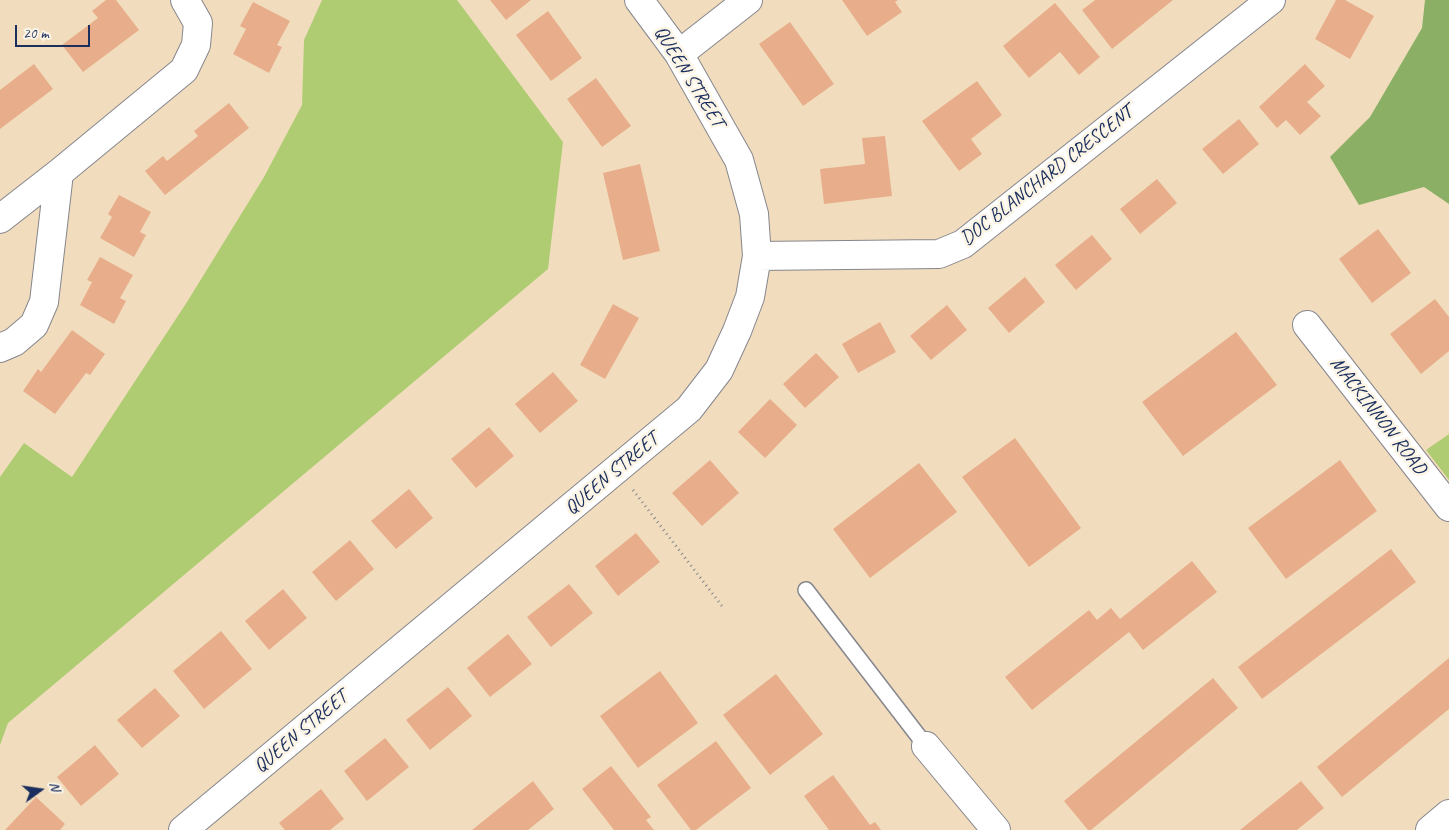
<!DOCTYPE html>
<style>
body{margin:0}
#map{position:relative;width:1449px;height:830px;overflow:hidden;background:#f1ddbd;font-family:Caveat,sans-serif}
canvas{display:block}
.north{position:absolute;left:15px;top:765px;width:50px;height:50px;-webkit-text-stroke:4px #fcf5e5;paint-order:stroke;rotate:76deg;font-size:14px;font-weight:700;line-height:20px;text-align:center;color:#1b2f5e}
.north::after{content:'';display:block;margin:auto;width:18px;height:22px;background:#1b2f5e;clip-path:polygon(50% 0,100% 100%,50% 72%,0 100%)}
.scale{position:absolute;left:15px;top:25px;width:75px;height:22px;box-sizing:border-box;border:2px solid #1b2f5e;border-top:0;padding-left:6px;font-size:15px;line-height:18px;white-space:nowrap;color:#1b2f5e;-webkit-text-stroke:4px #fcf5e5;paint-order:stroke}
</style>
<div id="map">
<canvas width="1449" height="830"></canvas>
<div class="north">N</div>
<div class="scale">20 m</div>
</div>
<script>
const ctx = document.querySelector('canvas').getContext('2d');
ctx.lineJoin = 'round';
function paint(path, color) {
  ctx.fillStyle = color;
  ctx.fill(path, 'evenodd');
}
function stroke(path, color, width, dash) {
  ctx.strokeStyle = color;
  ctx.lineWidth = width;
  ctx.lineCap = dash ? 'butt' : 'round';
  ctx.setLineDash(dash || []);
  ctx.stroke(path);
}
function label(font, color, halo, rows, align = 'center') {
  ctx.font = font + ' Caveat,sans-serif';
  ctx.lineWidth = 5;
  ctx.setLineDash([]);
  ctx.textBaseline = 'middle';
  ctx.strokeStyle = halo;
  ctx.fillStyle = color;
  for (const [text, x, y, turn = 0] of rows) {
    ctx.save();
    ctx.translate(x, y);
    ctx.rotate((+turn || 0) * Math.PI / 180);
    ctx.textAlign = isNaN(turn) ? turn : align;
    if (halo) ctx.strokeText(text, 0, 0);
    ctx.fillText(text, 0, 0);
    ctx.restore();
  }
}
const green = new Path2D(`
 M322,0H457L563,142L548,269L8,723L0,745V477L24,443L72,477L187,302L264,177L302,105L304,40Z
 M1449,434V480L1426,450Z`);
const forest = new Path2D(`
 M1425,0H1449V204L1424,187L1359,205L1330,157L1370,117L1422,28Z`);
const building = new Path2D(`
 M106,0H116L139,30L83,72L62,45L98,18L92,11Z
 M490,0H531L506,20Z
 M842,0H898L895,2L902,12L867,36Z
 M1095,0H1173L1112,49L1082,10Z
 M1336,0H1345L1374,16L1350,59L1315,39Z
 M253,2L290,21L277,45L282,47L269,73L233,54L246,29L240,26Z
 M1055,3L1100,57L1079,75L1060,52L1029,78L1003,46Z
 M548,11L582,58L551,81L516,35Z
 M790,22L834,84L803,106L759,44Z
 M34,64L53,89L0,129V90Z
 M1305,64L1325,86L1307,102L1321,116L1300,135L1286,120L1277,128L1259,107Z
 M596,78L631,126L602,147L567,99Z
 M977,81L1002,115L971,139L982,154L959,171L922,121Z
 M229,103L249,128L165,195L145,171L163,156L167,161L198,136L194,131Z
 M1239,119L1259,144L1223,174L1202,149Z
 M885,136L892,196L824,204L820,169L865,164L862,138Z
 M640,164L660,251L623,260L603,173Z
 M1157,179L1177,203L1140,234L1120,209Z
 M119,195L151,212L140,232L146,235L134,257L100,238L112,217L108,214Z
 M1378,229L1411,273L1372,303L1339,259Z
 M1092,235L1112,259L1076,290L1055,265Z
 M100,257L133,275L120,298L126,301L114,324L80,305L92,282L87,280Z
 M1025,277L1045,302L1009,333L988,308Z
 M1435,299L1449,317V351L1421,374L1390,334Z
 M613,304L639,318L605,379L580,365Z
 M947,305L967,330L931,360L910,336Z
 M880,322L896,352L858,373L842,344Z
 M72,330L105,354L90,375L86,373L55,414L23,391L38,369L41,372Z
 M1236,332L1277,385L1183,456L1142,402Z
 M816,353L839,377L805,408L783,384Z
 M553,372L578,401L540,433L515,404Z
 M770,399L797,425L765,458L738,432Z
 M489,427L514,456L476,488L451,459Z
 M1015,438L1081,528L1029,567L962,477Z
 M710,460L739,493L702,526L672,493Z
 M1340,460L1377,511L1286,579L1248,528Z
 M919,463L957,512L870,578L833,529Z
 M409,489L433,518L396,549L371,521Z
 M636,533L660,562L618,596L595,566Z
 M350,540L374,569L336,601L312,572Z
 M1391,549L1416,582L1262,699L1238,667Z
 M1192,561L1217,592L1143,650L1129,632L1032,710L1005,677L1089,610L1097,620L1111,608L1120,619Z
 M569,584L593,613L551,647L527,617Z
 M283,589L307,618L269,650L245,621Z
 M221,631L252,669L204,709L173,671Z
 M508,634L532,664L490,697L467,668Z
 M1449,658V709L1342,797L1317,767Z
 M660,671L698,723L638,768L600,716Z
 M776,674L823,734L770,775L723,715Z
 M1213,678L1238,708L1091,830H1088L1064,801Z
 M448,687L472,716L430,750L406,720Z
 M155,688L180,716L142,748L117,720Z
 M385,738L409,767L367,801L344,771Z
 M716,741L751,788L696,830H691L657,785Z
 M95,745L119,774L81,806L57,777Z
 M611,766L651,817L646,820L654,830H614L582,789Z
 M833,775L870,825L875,822L881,830H829L804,796Z
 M533,781L554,809L528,830H472Z
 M1301,781L1324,808L1297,830H1240Z
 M321,789L344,819L330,830H285L279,823Z
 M36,797L65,824L60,830H5Z`);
const path = new Path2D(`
 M633,490L722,606`);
const lane = new Path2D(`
 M806,590L926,746`);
const street = new Path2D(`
 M679,54L748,0
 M0,219L59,173L184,70L196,45L198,23L185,0
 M757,256L939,254L963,244L1271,0
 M1307,325L1449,507
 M0,348L14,342L34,325L44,302L59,173
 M926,746L996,830
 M183,830L689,409L719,370L737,331L750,297L757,256L754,214L739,160L679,54L639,0`);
const primary = new Path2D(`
 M1430,830L1449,814`);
const streetNames = [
 ["QUEEN STREET",689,77,58],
 ["DOC BLANCHARD CRESCENT",1047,176,-38],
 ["MACKINNON ROAD",1378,416,52],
 ["QUEEN STREET",612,474,-40],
 ["QUEEN STREET",301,732,-40]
];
paint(green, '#afcc73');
paint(forest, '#8bb065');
paint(building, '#e8ae8b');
stroke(lane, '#86868e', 18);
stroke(street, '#86868e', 30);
stroke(primary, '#86868e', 30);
stroke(path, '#86868e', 3, [1, 4]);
stroke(lane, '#fff', 15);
stroke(street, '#fff', 28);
stroke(primary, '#fff', 28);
label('20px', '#1b2f5e', '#fcf5e5', streetNames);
</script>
